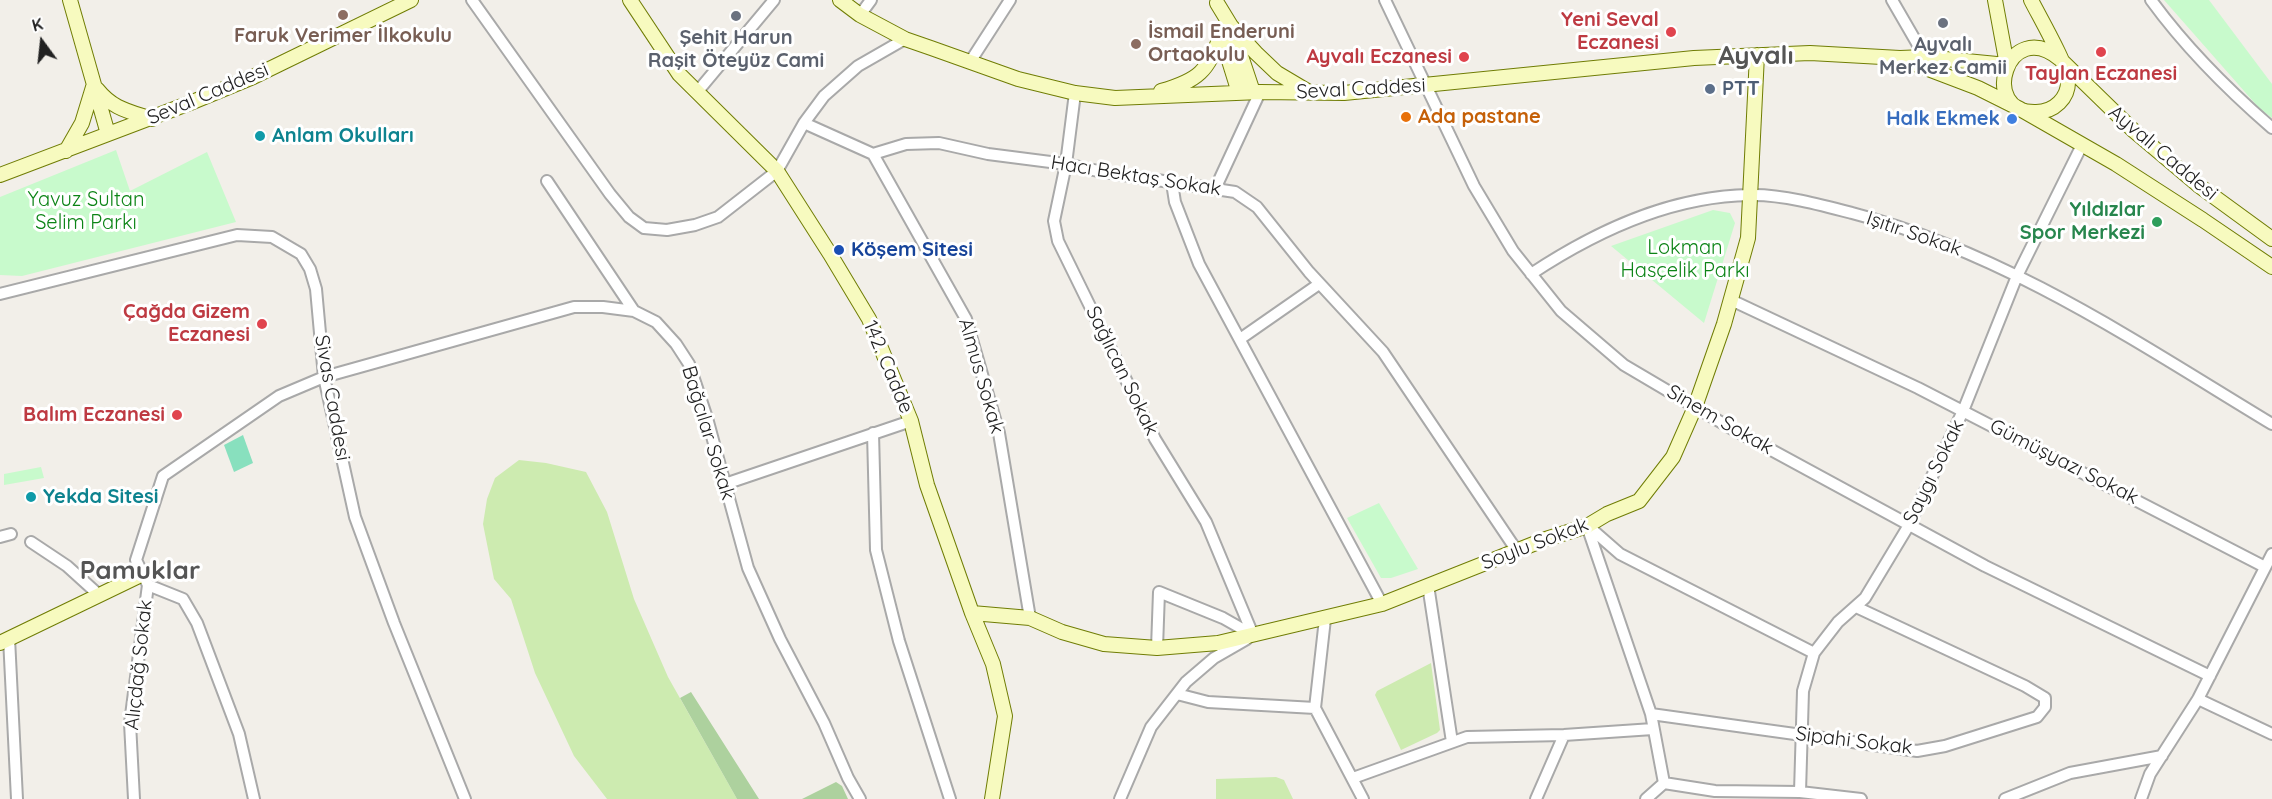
<!DOCTYPE html>
<meta charset="utf-8">
<style>
body{margin:0}
#map{position:relative;width:2272px;height:799px;overflow:hidden;background:#f2efe9;font-family:Quicksand,sans-serif}
canvas{display:block}
.north{position:absolute;left:12px;top:12px;width:60px;height:60px;-webkit-text-stroke:4px #fff;paint-order:stroke;rotate:345deg;font-size:16px;font-weight:700;line-height:24px;text-align:center;color:#222}
.north::after{content:'';display:block;margin:auto;width:21px;height:27px;background:#222;clip-path:polygon(50% 0,100% 100%,50% 72%,0 100%)}
</style>
<div id="map">
<canvas width="2272" height="799"></canvas>
<div class="north">K</div>
</div>
<script>
const ctx = document.querySelector('canvas').getContext('2d');
ctx.lineJoin = 'round';
function paint(path, color) {
  ctx.fillStyle = color;
  ctx.fill(path, 'evenodd');
}
function stroke(path, color, width, dash) {
  ctx.strokeStyle = color;
  ctx.lineWidth = width;
  ctx.lineCap = dash ? 'butt' : 'round';
  ctx.setLineDash(dash || []);
  ctx.stroke(path);
}
function label(font, color, halo, rows, align = 'center') {
  ctx.font = font + ' Quicksand,sans-serif';
  ctx.lineWidth = 6;
  ctx.setLineDash([]);
  ctx.textBaseline = 'middle';
  ctx.strokeStyle = halo;
  ctx.fillStyle = color;
  for (const [text, x, y, turn = 0] of rows) {
    ctx.save();
    ctx.translate(x, y);
    ctx.rotate((+turn || 0) * Math.PI / 180);
    ctx.textAlign = isNaN(turn) ? turn : align;
    if (halo) ctx.strokeText(text, 0, 0);
    ctx.fillText(text, 0, 0);
    ctx.restore();
  }
}
const grass = new Path2D(`
 M519,460L546,463L586,472L607,512L634,599L668,677L737,799H607L574,756L535,673L511,599L494,579L483,524L487,499L495,478Z
 M1431,663L1440,730L1437,733L1401,750L1375,695L1377,691Z
 M1276,777L1284,780L1293,799H1216V779Z`);
const forest = new Path2D(`
 M691,692L759,799H737L680,698Z
 M836,782L842,786L848,799H802Z`);
const park = new Path2D(`
 M2164,0H2209L2272,84V118L2259,108Z
 M116,150L130,191L207,152L236,222L22,276L0,275V197Z
 M1713,210L1730,213L1735,223L1704,323L1611,246Z
 M41,467L44,478L4,485V474Z
 M1379,503L1418,569L1391,578H1381L1347,518Z`);
const pitch = new Path2D(`
 M243,435L253,463L234,472L224,445Z`);
const street = new Path2D(`
 M472,0L610,194L629,217L644,228L667,230L695,225L718,217L777,171L804,123L824,96L858,66L905,39
 M1385,0L1474,186L1513,251L1561,311L1624,365L1729,427L1985,566L2210,676
 M1892,0L1925,57
 M2151,0C2186,48 2227,89 2272,128
 M860,15L871,0
 M970,62L1010,0
 M698,91L774,0
 M1075,93L1066,164L1054,221L1058,241L1155,439L1206,522L1253,635
 M804,123L873,154L906,144L939,143L988,154L1066,164L1098,171L1235,192L1257,207L1309,272L1383,352L1517,551
 M873,154L966,319L999,433L1030,618
 M547,181L634,311
 M1172,183L1175,202L1199,264L1382,604
 M1215,189L1260,92
 M1531,274C1596,231 1670,196 1750,195C1781,194 1822,205 1852,213C2006,253 2138,343 2272,424
 M0,294L237,235L272,237L301,254L310,269L316,289L324,377L355,517L394,623L465,799
 M1731,300L1918,388L2265,567
 M1240,339L1319,284
 M873,433L876,550L899,641L950,799
 M725,484L911,421
 M1587,526L1651,714L1664,783
 M1588,526L1620,554L1814,653
 M0,537L11,534
 M31,542L67,566L99,595
 M148,585L183,599L197,623L239,734L254,799
 M1428,585L1452,742
 M1325,619L1315,708L1363,799
 M9,638L17,799
 M1157,648L1159,592L1223,618L1253,635
 M1177,694L1208,702L1315,708
 M2198,699L2272,734
 M1651,714L1917,751L1945,746L2037,717L2045,707V698L2025,686L1856,607
 M1353,778L1467,737L1564,735L1653,729
 M1664,783L1715,791L1800,792L1861,799
 M1800,792L1803,691L1814,653L1838,622L1865,598L1909,525L1963,411L2017,276L2082,145
 M134,799L130,723L148,585L136,560L163,476L279,396L324,377L574,307H603L634,311L656,322L676,344L689,364L707,418L748,568L780,639L824,723L848,778L860,799
 M1120,799L1151,727L1186,682L1214,658L1247,639
 M1536,799L1564,735
 M1646,799L1664,783
 M2005,799L2070,773L2162,756
 M2141,799L2150,774L2198,699L2272,554`);
const secondary = new Path2D(`
 M70,0L108,134
 M630,0L679,74L777,171L830,254L869,319L911,421L927,485L972,613L993,664L1005,716L992,799
 M840,0L860,15L905,39L931,48L1018,79L1075,93L1115,98L1260,92L1344,93L1694,58L1810,53L1900,58L1925,57L2007,65
 M1995,0L2007,65
 M2031,0C2039,16 2068,66 2068,80C2069,98 2054,112 2036,112C1978,114 2007,15 2060,59L2134,131L2198,185L2272,239
 M1217,3L1231,26L1253,92
 M1231,26L1256,53L1277,73L1309,92
 M1221,35L1239,93
 M1907,61L1978,88L2020,109L2116,164L2203,220L2272,267
 M97,89C113,109 128,111 152,119
 M1161,91C1199,80 1207,72 1221,35
 M66,151L82,123L93,87
 M0,175L190,103L253,77L411,0
 M972,613L1030,618L1062,632L1104,644L1157,648L1218,643L1382,604L1546,539L1587,526L1607,514L1639,501L1673,457L1695,407L1724,324L1748,238L1757,55
 M0,643L143,574`);
const markers = [
 [343,15,6,"#8d6e63"],
 [736,16,6,"#6b7280"],
 [1943,23,6,"#6b7280"],
 [1671,32,6,"#e0444e"],
 [1136,44,6,"#8d6e63"],
 [2101,52,6,"#e0444e"],
 [1464,57,6,"#e0444e"],
 [1710,89,6,"#5c6f8a"],
 [1406,117,6,"#e8710a"],
 [2012,119,6,"#3f7fe0"],
 [260,136,6,"#0f9aa8"],
 [2157,222,6,"#2e9e5b"],
 [839,250,6,"#1a4fb4"],
 [262,324,6,"#e0444e"],
 [177,415,6,"#e0444e"],
 [31,497,6,"#0f9aa8"]
];
const healthNames = [
 ["Yeni Seval",1659,20],
 ["Eczanesi",1659,43],
 ["Ayvalı Eczanesi",1452,57],
 ["Taylan Eczanesi",2101,74,"center"],
 ["Çağda Gizem",250,312],
 ["Eczanesi",250,335],
 ["Balım Eczanesi",165,415]
];
const educationNames = [
 ["İsmail Enderuni",1148,32],
 ["Ortaokulu",1148,55],
 ["Faruk Verimer İlkokulu",343,36,"center"]
];
const worshipNames = [
 ["Şehit Harun",736,38],
 ["Raşit Öteyüz Cami",736,61],
 ["Ayvalı",1943,45],
 ["Merkez Camii",1943,68]
];
const streetNames = [
 ["Seval Caddesi",1361,89,-3],
 ["Seval Caddesi",208,94,-23],
 ["Ayvalı Caddesi",2163,153,40],
 ["Hacı Bektaş Sokak",1136,176,9],
 ["Işıtır Sokak",1914,234,19],
 ["142. Cadde",888,367,67],
 ["Sağlıcan Sokak",1122,371,64],
 ["Almus Sokak",981,376,74],
 ["Sivas Caddesi",332,398,80],
 ["Sinem Sokak",1720,420,30],
 ["Bağcılar Sokak",708,433,73],
 ["Gümüşyazı Sokak",2064,462,27],
 ["Saygı Sokak",1934,472,-64],
 ["Soylu Sokak",1535,544,-21],
 ["Alıçdağ Sokak",139,665,-84],
 ["Sipahi Sokak",1854,741,7]
];
const serviceNames = [
 ["PTT",1722,89]
];
const foodNames = [
 ["Ada pastane",1418,117]
];
const shopNames = [
 ["Halk Ekmek",2000,119]
];
const cultureNames = [
 ["Anlam Okulları",272,136],
 ["Yekda Sitesi",43,497]
];
const parkNames = [
 ["Yavuz Sultan",86,200],
 ["Selim Parkı",86,223],
 ["Lokman",1685,248],
 ["Hasçelik Parkı",1685,271]
];
const leisureNames = [
 ["Yıldızlar",2145,210],
 ["Spor Merkezi",2145,233]
];
const transitNames = [
 ["Köşem Sitesi",851,250]
];
const districtNames = [
 ["Ayvalı",1756,56],
 ["Pamuklar",140,571]
];
paint(grass, '#cdebb0');
paint(forest, '#add19e');
paint(park, '#c8facc');
paint(pitch, '#88e0be');
stroke(street, '#a9a9a9', 14);
stroke(secondary, '#707d05', 16);
stroke(street, '#fff', 10);
stroke(secondary, '#f7fabf', 14);
for (const [x, y, r, color] of markers) {
  const dot = new Path2D();
  dot.arc(x, y, r, 0, 2 * Math.PI);
  ctx.fillStyle = color;
  ctx.fill(dot);
  stroke(dot, '#fff', 2);
}
label('bold 20px', '#be3a42', '#fff', healthNames, 'right');
label('bold 20px', '#785e54', '#fff', educationNames, 'left');
label('bold 20px', '#5b616d', '#fff', worshipNames);
label('20px', '#222', '#fff', streetNames);
label('bold 20px', '#4e5e75', '#fff', serviceNames, 'left');
label('bold 20px', '#c56008', '#fff', foodNames, 'left');
label('bold 20px', '#366cbe', '#fff', shopNames, 'right');
label('bold 20px', '#0d838f', '#fff', cultureNames, 'left');
label('20px', '#0c8416', '#fff', parkNames);
label('bold 20px', '#27864d', '#fff', leisureNames, 'right');
label('bold 20px', '#164399', '#fff', transitNames, 'left');
label('bold 26px', '#555', '#fff', districtNames);
</script>
